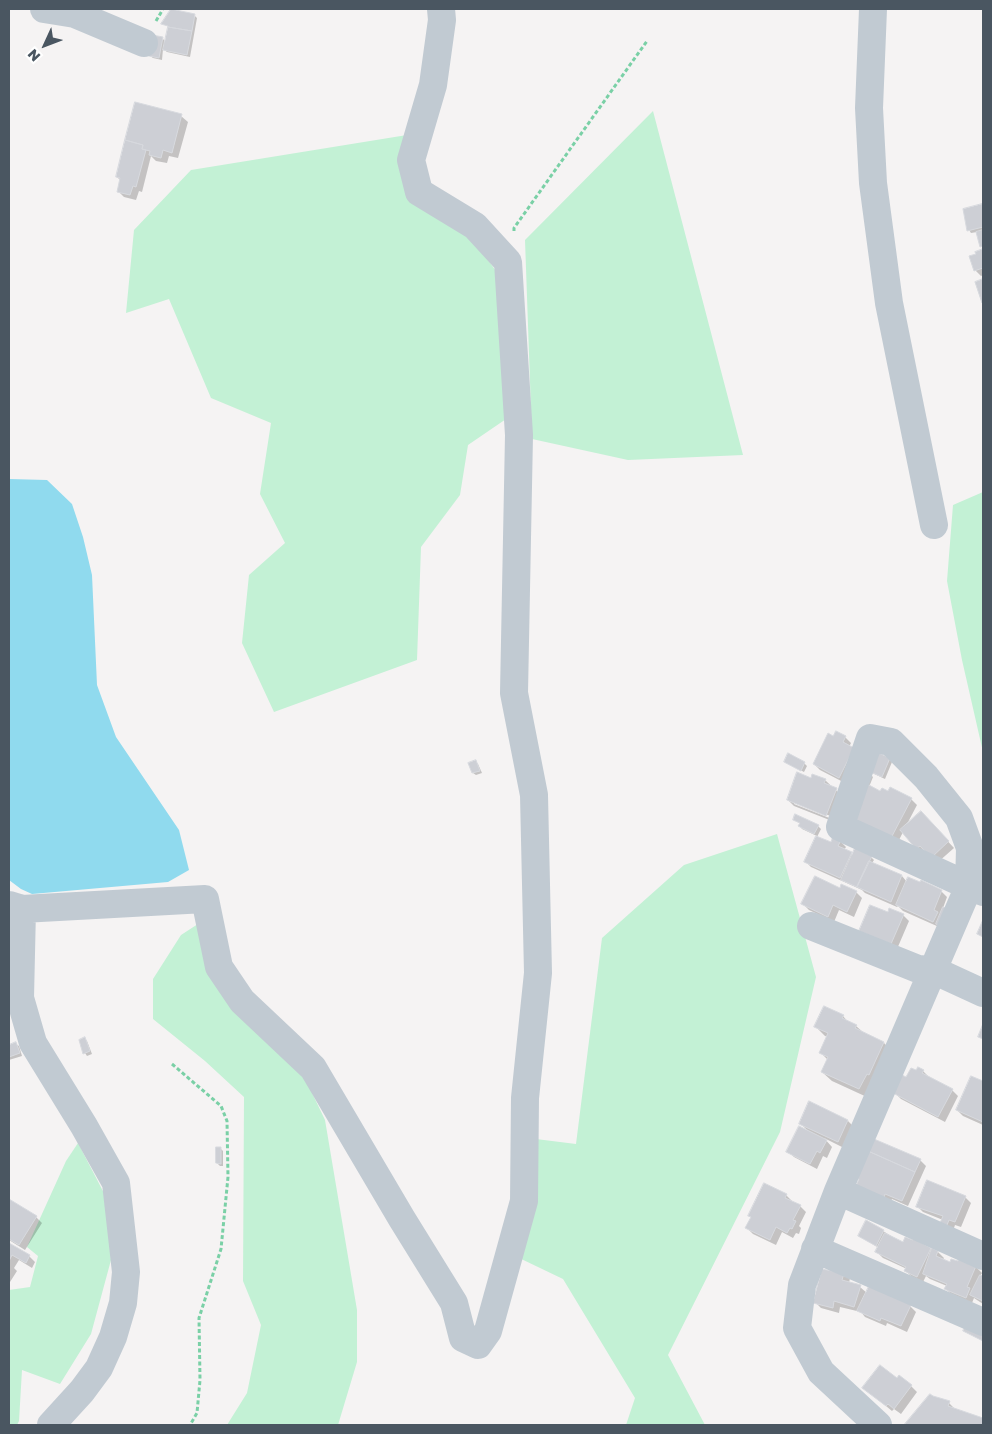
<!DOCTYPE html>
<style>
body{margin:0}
#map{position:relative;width:992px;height:1434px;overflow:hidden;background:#f5f3f3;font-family:"Golos Text",sans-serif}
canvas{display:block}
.frame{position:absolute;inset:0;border:10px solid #4a5661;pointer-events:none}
.north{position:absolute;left:20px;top:20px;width:50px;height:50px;-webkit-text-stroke:4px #fff;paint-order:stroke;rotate:227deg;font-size:14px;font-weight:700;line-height:20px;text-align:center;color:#4a5661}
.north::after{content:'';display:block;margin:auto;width:18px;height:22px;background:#4a5661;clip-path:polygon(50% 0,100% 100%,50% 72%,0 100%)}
</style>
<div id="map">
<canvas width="992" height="1434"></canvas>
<div class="frame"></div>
<div class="north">N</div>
</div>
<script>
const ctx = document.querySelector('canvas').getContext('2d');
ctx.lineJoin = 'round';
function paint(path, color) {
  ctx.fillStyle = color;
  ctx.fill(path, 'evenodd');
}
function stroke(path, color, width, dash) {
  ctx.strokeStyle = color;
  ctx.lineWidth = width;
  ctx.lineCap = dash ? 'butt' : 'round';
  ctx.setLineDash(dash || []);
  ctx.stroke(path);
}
const green = new Path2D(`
 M653,111L743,455L628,460L532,439L525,240Z
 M407,135L404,170L467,231L501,278L509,417L468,445L460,495L421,547L417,660L274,712L242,643L249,575L285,543L260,494L271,423L211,398L169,299L126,313L134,230L191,170Z
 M983,492V752L962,660L947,581L953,505Z
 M777,834L816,977L780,1132L668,1355L705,1425H626L635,1398L563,1279L515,1256L528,1138L576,1144L602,938L684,865Z
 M201,922L304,1076L325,1120L357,1310V1362L338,1425H227L247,1393L261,1325L243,1281L244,1097L205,1061L153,1019V979L181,935Z
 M78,1143L106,1197L111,1260L91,1334L60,1384L22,1370L19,1421L17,1425H9V1290L30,1287L38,1256L27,1247L66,1161Z`);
const water = new Path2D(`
 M9,479L47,480L72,504L83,537L92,575L97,685L116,737L179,830L189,870L168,882L32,894L21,889L9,880Z`);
const shadow = new Path2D(`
 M194,15L197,18L190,57L167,52L163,49L162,60L153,58L150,56L162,38L166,42L169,27L163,24Z
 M181,116L188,122L178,158L169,156L167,163L156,161L151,156L142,192L139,191L136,200L124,197L118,191L121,181L117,177Z
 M981,206L983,208V249L981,246L977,232L971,233L969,230Z
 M983,250V275L981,276L975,270L977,255L976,252Z
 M845,737L851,743L849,747L854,749L845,783L820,770L814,764L834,738Z
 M874,753L890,760L892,762L885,779L870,772Z
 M475,761L478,764L482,773L476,775L473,773L469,763Z
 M785,762L804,763L807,766L804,772Z
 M870,774L873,777L869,787L881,792L911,799L917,805L906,826L927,819L954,848L937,863L923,854L903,832L897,844L860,825L864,786Z
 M825,780L842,796L832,821L794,806L788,800ZM794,802L833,817L832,819L794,804Z
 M794,820L818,826L821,829L817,837L831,844L840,841L846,847L844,850L853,855L871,857L874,860L872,863L902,876L907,882L941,891L947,897L943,908L939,927L903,911L898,906L897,907L865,893L862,890L811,867L805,861L817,836L802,829L800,826L801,824Z
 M856,892L862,898L854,917L839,910L834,922L809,910L803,904Z
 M903,915L909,921L897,949L867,936Z
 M843,1016L849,1023L856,1026L864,1033L884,1043L893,1052L869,1098L832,1081L822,1072L828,1060L821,1053L828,1037L825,1036L816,1027Z
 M85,1039L87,1041L92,1054L87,1056L85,1053Z
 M16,1044L19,1046L22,1056L9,1060V1046Z
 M918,1069L923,1071L929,1077L952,1090L958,1096L945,1122L901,1099L895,1093L906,1079L917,1072Z
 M972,1077L983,1082V1125L963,1116L957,1110Z
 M810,1103L848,1121L854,1127L844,1148L824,1138L832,1147L827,1158L823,1156L817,1169L794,1157L788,1151L808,1131L800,1123Z
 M221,1149L223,1151V1166H220L217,1163Z
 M920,1160L926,1166L908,1206L892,1199L890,1203L864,1192Z
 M786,1195L792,1201L791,1202L800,1206L806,1212L799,1226L801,1228L799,1234L796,1233L793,1238L782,1232L776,1245L753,1234L747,1228Z
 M965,1197L971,1203L961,1227L955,1225L953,1231L948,1228L943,1220L923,1212L917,1206Z
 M9,1200L36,1217L42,1223L25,1250L9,1240Z
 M883,1231L904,1244L914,1241L938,1252L944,1258L943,1260L950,1264L976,1267L982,1273L980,1276L983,1278V1304L974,1298L972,1303L952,1295L946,1289L947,1286L930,1279L926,1276L923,1282L912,1277L906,1271L907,1269L883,1258L877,1252L879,1248L859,1236Z
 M9,1244L29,1256L35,1262L32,1268L19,1260L14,1268L17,1271L10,1282L9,1281L10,1279L9,1278Z
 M823,1270L850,1278L849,1283L860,1287L867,1293L910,1306L916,1312L907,1332L887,1323L886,1326L865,1317L861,1312L840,1307L839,1313L821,1308L815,1302Z
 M897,1379L911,1386L917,1392L901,1414L894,1409L892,1411L864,1388Z
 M949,1403L955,1409V1410L983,1419V1425H908L907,1424Z`);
const building = new Path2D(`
 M171,9L195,14L192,31L168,27V26L161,24Z
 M168,27L192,31L187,55L163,50Z
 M152,35L163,37L159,58L149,56Z
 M135,102L182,114L172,153L163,150L161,158L149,155L150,151L142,149L143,145L125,140Z
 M125,140L143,145L142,149L146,150L136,187L133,186L130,195L117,192L120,178L116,177Z
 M982,204L983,211V227L967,231L963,209Z
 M983,230V246L980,247L976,232Z
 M983,249V268L974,271L969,256L976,254L975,252Z
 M983,279V303H982L975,282Z
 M836,731L846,736L843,742L854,748L839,778L813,764L828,733L833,736Z
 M874,751L890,758L882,777L866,770Z
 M788,753L805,762L801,771L784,762Z
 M476,760L480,771L472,773L468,763Z
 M797,772L811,778L812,774L826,779L824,783L837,788L826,816L787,800Z
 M869,785L880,791L882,788L888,791L890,787L912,798L891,838L852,819Z
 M921,811L949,841L931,858L920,846L916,849L900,830Z
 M795,814L819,825L814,834L798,826L800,823L793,820Z
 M816,836L831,842L833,836L841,840L838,846L852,852L840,878L804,862Z
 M855,848L872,856L857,887L841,880Z
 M869,861L902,875L891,902L857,887Z
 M815,876L840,888L841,884L857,891L847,912L833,905L828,917L801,904Z
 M908,877L920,882L921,880L942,890L934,910L938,912L933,922L896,905Z
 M870,905L888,912L889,908L904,914L891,944L859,931Z
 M943,907L951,910L943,927L936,924Z
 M983,920V937L977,934Z
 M824,1006L844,1015L842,1018L857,1025L855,1028L884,1042L869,1075L867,1074L859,1089L821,1072L828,1057L819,1053L828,1033L814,1027Z
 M983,1024V1039L978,1037Z
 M85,1037L90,1051L83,1054L79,1040Z
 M16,1042L20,1053L9,1057V1045Z
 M918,1067L924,1070L922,1073L953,1089L938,1117L893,1093L902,1075L906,1077L911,1068L916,1070Z
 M971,1076L983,1081V1122L956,1110Z
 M809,1101L848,1120L838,1142L799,1124Z
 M799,1126L827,1140L820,1153L817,1151L810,1164L786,1152Z
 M874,1139L921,1159L915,1172L868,1151Z
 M216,1147H221V1164L216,1163Z
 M868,1151L915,1172L902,1201L885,1194L884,1198L856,1186L859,1179L857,1178Z
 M927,1180L966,1196L955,1222L949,1220L947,1225L940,1223L943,1216L916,1207Z
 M764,1183L787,1194L785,1198L801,1205L793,1220L796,1221L792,1229L790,1228L787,1233L776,1227L770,1240L745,1228L751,1217L748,1216Z
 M9,1199L37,1216L19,1245L9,1239Z
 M866,1220L884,1230L876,1246L858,1236Z
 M885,1233L903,1242L905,1237L913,1240L914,1239L931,1248L917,1277L904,1271L906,1267L875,1252Z
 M9,1243L30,1255L26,1263L12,1255L9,1261Z
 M932,1248L938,1251L936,1256L950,1262L951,1259L958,1261L959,1259L976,1266L967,1287L970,1288L966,1298L944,1289L947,1284L923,1274Z
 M822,1269L832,1271L845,1270L842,1280L861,1285L854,1307L834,1301L833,1308L813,1303Z
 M980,1275L983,1276V1301L970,1295Z
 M871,1282L911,1305L901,1326L881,1318L880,1321L857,1311Z
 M966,1325L983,1333V1341L963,1331Z
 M880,1365L897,1378L899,1375L912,1385L894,1409L888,1404L886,1406L862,1388Z
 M930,1394L933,1396L950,1401L948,1406L983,1418V1425H906L905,1424Z`);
const path = new Path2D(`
 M156,21L163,9
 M514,231V228L647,41
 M172,1064L221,1106L227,1121L228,1177L221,1249L199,1318L200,1380L197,1413L190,1425`);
const minor = new Path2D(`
 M44,9L75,14L144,43
 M873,9L869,108L873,183L889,303L934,525
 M9,905L22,909L205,899L219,967L242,1001L313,1068L402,1219L454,1303L463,1338L478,1345L488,1331L524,1201L525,1098L538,973L534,795L514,693L519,435L508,262L475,226L419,192L411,160L433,85L442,20L441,9
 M22,909L20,998L33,1043L84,1126L116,1183L126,1272L123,1303L113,1337L99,1368L82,1391L51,1425
 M811,926L918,969L933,970L983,993
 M838,1191L983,1256
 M815,1249L983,1322
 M878,1425L821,1372L797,1328L802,1285L838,1191L969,886L970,848L959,818L926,777L891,742L870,738L840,827L969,886L983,892`);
paint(green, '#c3f1d5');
paint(water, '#90daee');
paint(shadow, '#0003');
paint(building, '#cdcfd5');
stroke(building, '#d7d9de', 1);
stroke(path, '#7ad0a6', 3, [4, 2.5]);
stroke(minor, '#c1cad2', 28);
</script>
